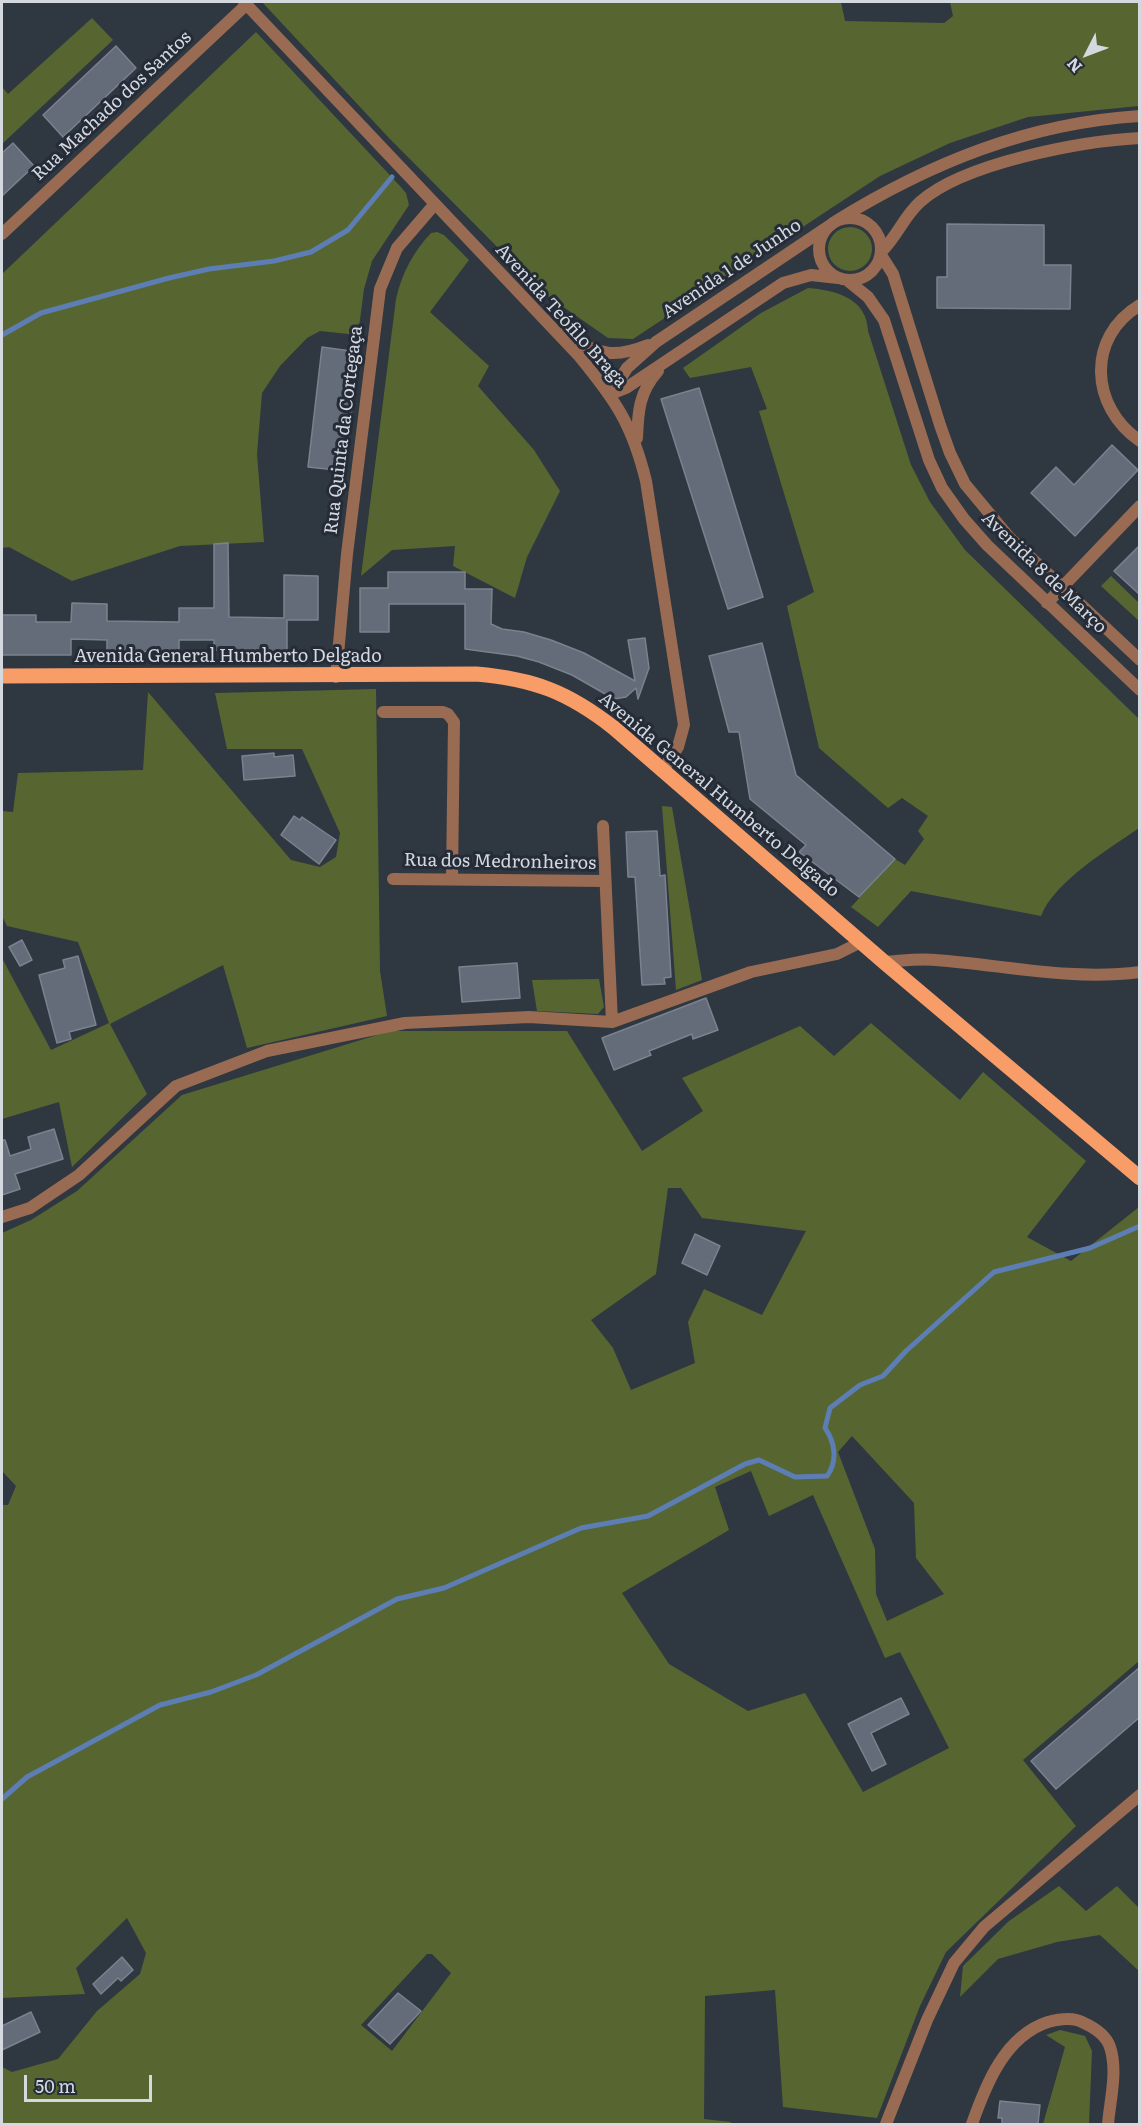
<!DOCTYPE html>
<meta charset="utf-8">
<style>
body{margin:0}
#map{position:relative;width:1141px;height:2126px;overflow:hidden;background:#2f3741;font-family:Literata,serif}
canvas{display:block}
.frame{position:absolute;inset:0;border:3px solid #d4d9e0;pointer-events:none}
.north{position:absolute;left:1057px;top:24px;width:60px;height:60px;-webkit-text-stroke:4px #252c37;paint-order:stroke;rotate:228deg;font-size:16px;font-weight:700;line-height:24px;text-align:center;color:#d4d9e0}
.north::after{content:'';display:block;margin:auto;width:21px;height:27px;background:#d4d9e0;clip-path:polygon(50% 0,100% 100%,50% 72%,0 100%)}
.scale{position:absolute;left:24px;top:2075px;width:128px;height:27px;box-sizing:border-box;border:3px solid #d4d9e0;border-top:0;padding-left:8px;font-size:18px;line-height:21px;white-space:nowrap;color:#d4d9e0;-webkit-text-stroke:4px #252c37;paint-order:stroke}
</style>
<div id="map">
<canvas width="1141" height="2126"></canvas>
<div class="frame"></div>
<div class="north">N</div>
<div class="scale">50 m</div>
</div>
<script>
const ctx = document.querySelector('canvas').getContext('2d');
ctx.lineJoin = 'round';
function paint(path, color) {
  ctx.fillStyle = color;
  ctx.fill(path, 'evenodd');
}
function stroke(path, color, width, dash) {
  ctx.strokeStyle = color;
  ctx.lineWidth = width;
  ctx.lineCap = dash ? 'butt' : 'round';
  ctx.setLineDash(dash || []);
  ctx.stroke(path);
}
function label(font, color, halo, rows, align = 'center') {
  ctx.font = font + ' Literata,serif';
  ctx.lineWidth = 6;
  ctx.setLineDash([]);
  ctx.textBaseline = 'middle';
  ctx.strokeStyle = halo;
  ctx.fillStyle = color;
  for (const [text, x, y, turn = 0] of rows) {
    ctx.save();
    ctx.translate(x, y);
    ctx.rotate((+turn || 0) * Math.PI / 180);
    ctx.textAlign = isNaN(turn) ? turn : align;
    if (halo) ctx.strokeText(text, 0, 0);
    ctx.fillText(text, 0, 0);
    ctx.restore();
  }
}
const green = new Path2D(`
 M262,2H841L845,21L944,23L953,16L950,2H1139V106L1028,117L950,143L880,176L633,339L608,338L542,292L389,138Z
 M92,18L113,40L2,144V87L8,94Z
 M256,32L400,186L406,193L409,205L372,261L364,289L358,335L320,331L307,338L280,366L262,393L257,454L264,542L180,546L72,581L9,547L2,548V274Z
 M828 249a22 22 0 1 1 44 0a22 22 0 1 1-44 0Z
 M437,232L444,235L469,260L430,312L489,366L478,386L534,450L560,491L527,557L515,598L453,566L455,546L392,550L361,576L396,299C402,273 413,252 431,233Z
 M808,288C835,290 867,298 868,331L911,465L930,502L965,550L1139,719V828C1110,848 1054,882 1041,916L911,891L878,927L851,907L895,859L905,865L924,839L918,831L928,816L902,798L888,808L819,748L787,606L814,592L759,411L767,409L751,367L690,378L683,368L761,313Z
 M1111,576L1139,603V621L1101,586Z
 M376,689L380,971L387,1016L247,1048L223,965L110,1024L147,1094L72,1167L59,1102L2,1119V958L51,1050L109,1023L78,942L7,926L2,916V811L13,812L18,773L143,770L148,692L291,860L320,867L336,857L340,833L302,749H227L215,693Z
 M662,806L672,807L702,980L676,990Z
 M599,979L604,1007L598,1014L537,1011L532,980Z
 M871,1023L960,1100L983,1072L1086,1161L1027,1237L1071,1261L1139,1207V1661L1023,1760L1076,1826L946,1952L920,2006L877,2118L783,2107L775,1990L705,1996L704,2119L731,2122V2124H2V2067L12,2072L58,2059L97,2011L140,1974L146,1953L127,1918L76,1968L85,1994L2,1998V1505H8L16,1486L2,1471V1233L31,1220L77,1191L182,1095L390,1031H567L642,1151L703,1111L682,1078L800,1026L834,1056ZM668,1188H681L702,1218L806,1231L762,1315L704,1289L688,1322L695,1363L631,1390L613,1348L591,1320L656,1274ZM852,1436L914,1503L916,1558L944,1594L887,1621L876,1594L875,1549L838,1452ZM751,1471L769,1516L813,1495L885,1658L900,1652L949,1748L863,1792L805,1693L748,1711L669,1664L622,1593L729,1530L715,1487ZM427,1954H432L451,1973L392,2051L361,2025Z
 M1059,1886L1086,1911L1117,1886L1139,1908V1971L1100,1935L1057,1942L998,1959L960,1997L963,1966L1009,1921Z
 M1060,2030L1085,2036L1092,2051L1089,2124H1043L1065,2047L1046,2035Z`);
const stream = new Path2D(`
 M2,335L41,313L169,278L209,269L274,261L311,252L348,230L392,177
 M2,1799L27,1777L160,1705L211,1692L256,1675L397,1599L444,1588L581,1528L648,1516L745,1464L759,1460L795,1477L827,1476C838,1461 835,1442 825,1428L830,1408L860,1385L883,1376L906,1351L994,1272L1090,1248L1140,1226`);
const building = new Path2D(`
 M116,46L136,68L63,137L43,115Z
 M13,143L34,166L2,196V153Z
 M947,224L1044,225V265H1071L1070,309L937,308V277H947Z
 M322,347L358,352L345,471L308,467Z
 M699,388L763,597L728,609L661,399Z
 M1112,445L1138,470L1075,536L1031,493L1056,467L1074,485Z
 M228,543L229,617L284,618V575L318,576V620H287V651L214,650V640H179V652L107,651V640L71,639V655H2V615H36V622H71L72,603L107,604V621L179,622V608H214V544Z
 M1140,545V595L1114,571Z
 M388,572H465V589H492L491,624L502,629L524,632L551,640L584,653L635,681L628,640L645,638L649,668L638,699L636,688L626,697L614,699L572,675L539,662L517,656L465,649V604H389V632H360V588H388Z
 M762,643L796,775L895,859L859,897L799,852L806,845L750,799L739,732H729L709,656Z
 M274,753V757L293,755L295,776L244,780L242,756Z
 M294,816L300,820L302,817L336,840L319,864L281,835Z
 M657,831L660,876L665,875L671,977L664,978L665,984L642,985L635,877H628L626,832Z
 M22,940L32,960L20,966L9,947Z
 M78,956L96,1025L69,1032L71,1039L57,1043L39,975L65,968L63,960Z
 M517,963L520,998L462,1002L459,967Z
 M706,998L718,1030L693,1039L692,1034L649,1051L651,1055L614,1070L602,1038Z
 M54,1129L63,1159L15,1174L20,1189L2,1195V1140H5L10,1156L31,1149L28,1137Z
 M695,1234L720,1246L707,1275L682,1263Z
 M1140,1667V1717L1056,1789L1031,1761Z
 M901,1698L909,1714L871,1733L886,1764L872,1771L848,1724Z
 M122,1957L133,1970L121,1981L118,1978L101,1994L93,1984Z
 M398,1993L421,2011L390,2044L368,2025Z
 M31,2012L40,2032L2,2050V2026Z
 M1000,2101L1040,2105L1038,2124H1002V2118H998Z`);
const street = new Path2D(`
 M244,2L579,356C616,401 632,424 646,481L684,725L678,747L663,770
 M819 249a31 31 0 1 1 62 0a31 31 0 1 1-62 0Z
 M836,221C930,163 1028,123 1140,116
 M2,234L246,5
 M881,252C897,237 904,216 920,202C963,163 1082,141 1140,138
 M881,255L893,274L940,425L950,453L965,484L1009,537L1140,660
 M847,280L868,297L884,320L929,460L942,488L964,519L987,545L1140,690
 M1140,305C1086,337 1090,407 1140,441
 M560,334C598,351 607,361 648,345
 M611,394L627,368L656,342L829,226
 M611,394L626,388L783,283L811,275L838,278
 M637,438C638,412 639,392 658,371
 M1047,603L1140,506
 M336,677L347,554L380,289L397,248L434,205
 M383,712H443L448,714L454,722L452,879
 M603,826L612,1022
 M393,879L605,881
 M884,962C901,961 919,958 936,960C1004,965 1070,981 1140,972
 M2,1217L30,1208L79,1175L176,1086L267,1051L405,1023L529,1017L612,1022L751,972L837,954L861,942
 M886,2124L927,2020L954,1963L984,1927L1140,1795
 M972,2124C986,2084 1005,2036 1048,2022C1059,2019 1074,2017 1084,2023C1095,2028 1106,2035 1110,2047C1118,2071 1110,2100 1108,2124`);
const primary = new Path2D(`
 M2,676L476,674C534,679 568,692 614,728L884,962L1140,1178`);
const streetNames = [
 ["Rua Machado dos Santos",112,106,-43],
 ["Avenida 1 de Junho",732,269,-34],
 ["Avenida Teófilo Braga",561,316,48],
 ["Rua Quinta da Cortegaça",344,430,-83],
 ["Avenida 8 de Março",1044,573,44],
 ["Avenida General Humberto Delgado",228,657],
 ["Avenida General Humberto Delgado",719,795,40],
 ["Rua dos Medronheiros",500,862,1]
];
paint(green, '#576630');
stroke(stream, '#5d7eb4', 5);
paint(building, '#646c79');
stroke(building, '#7a828f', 1.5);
stroke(street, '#986b52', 12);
stroke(primary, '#f99d68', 15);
label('18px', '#d4d9e0', '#252c37', streetNames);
</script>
